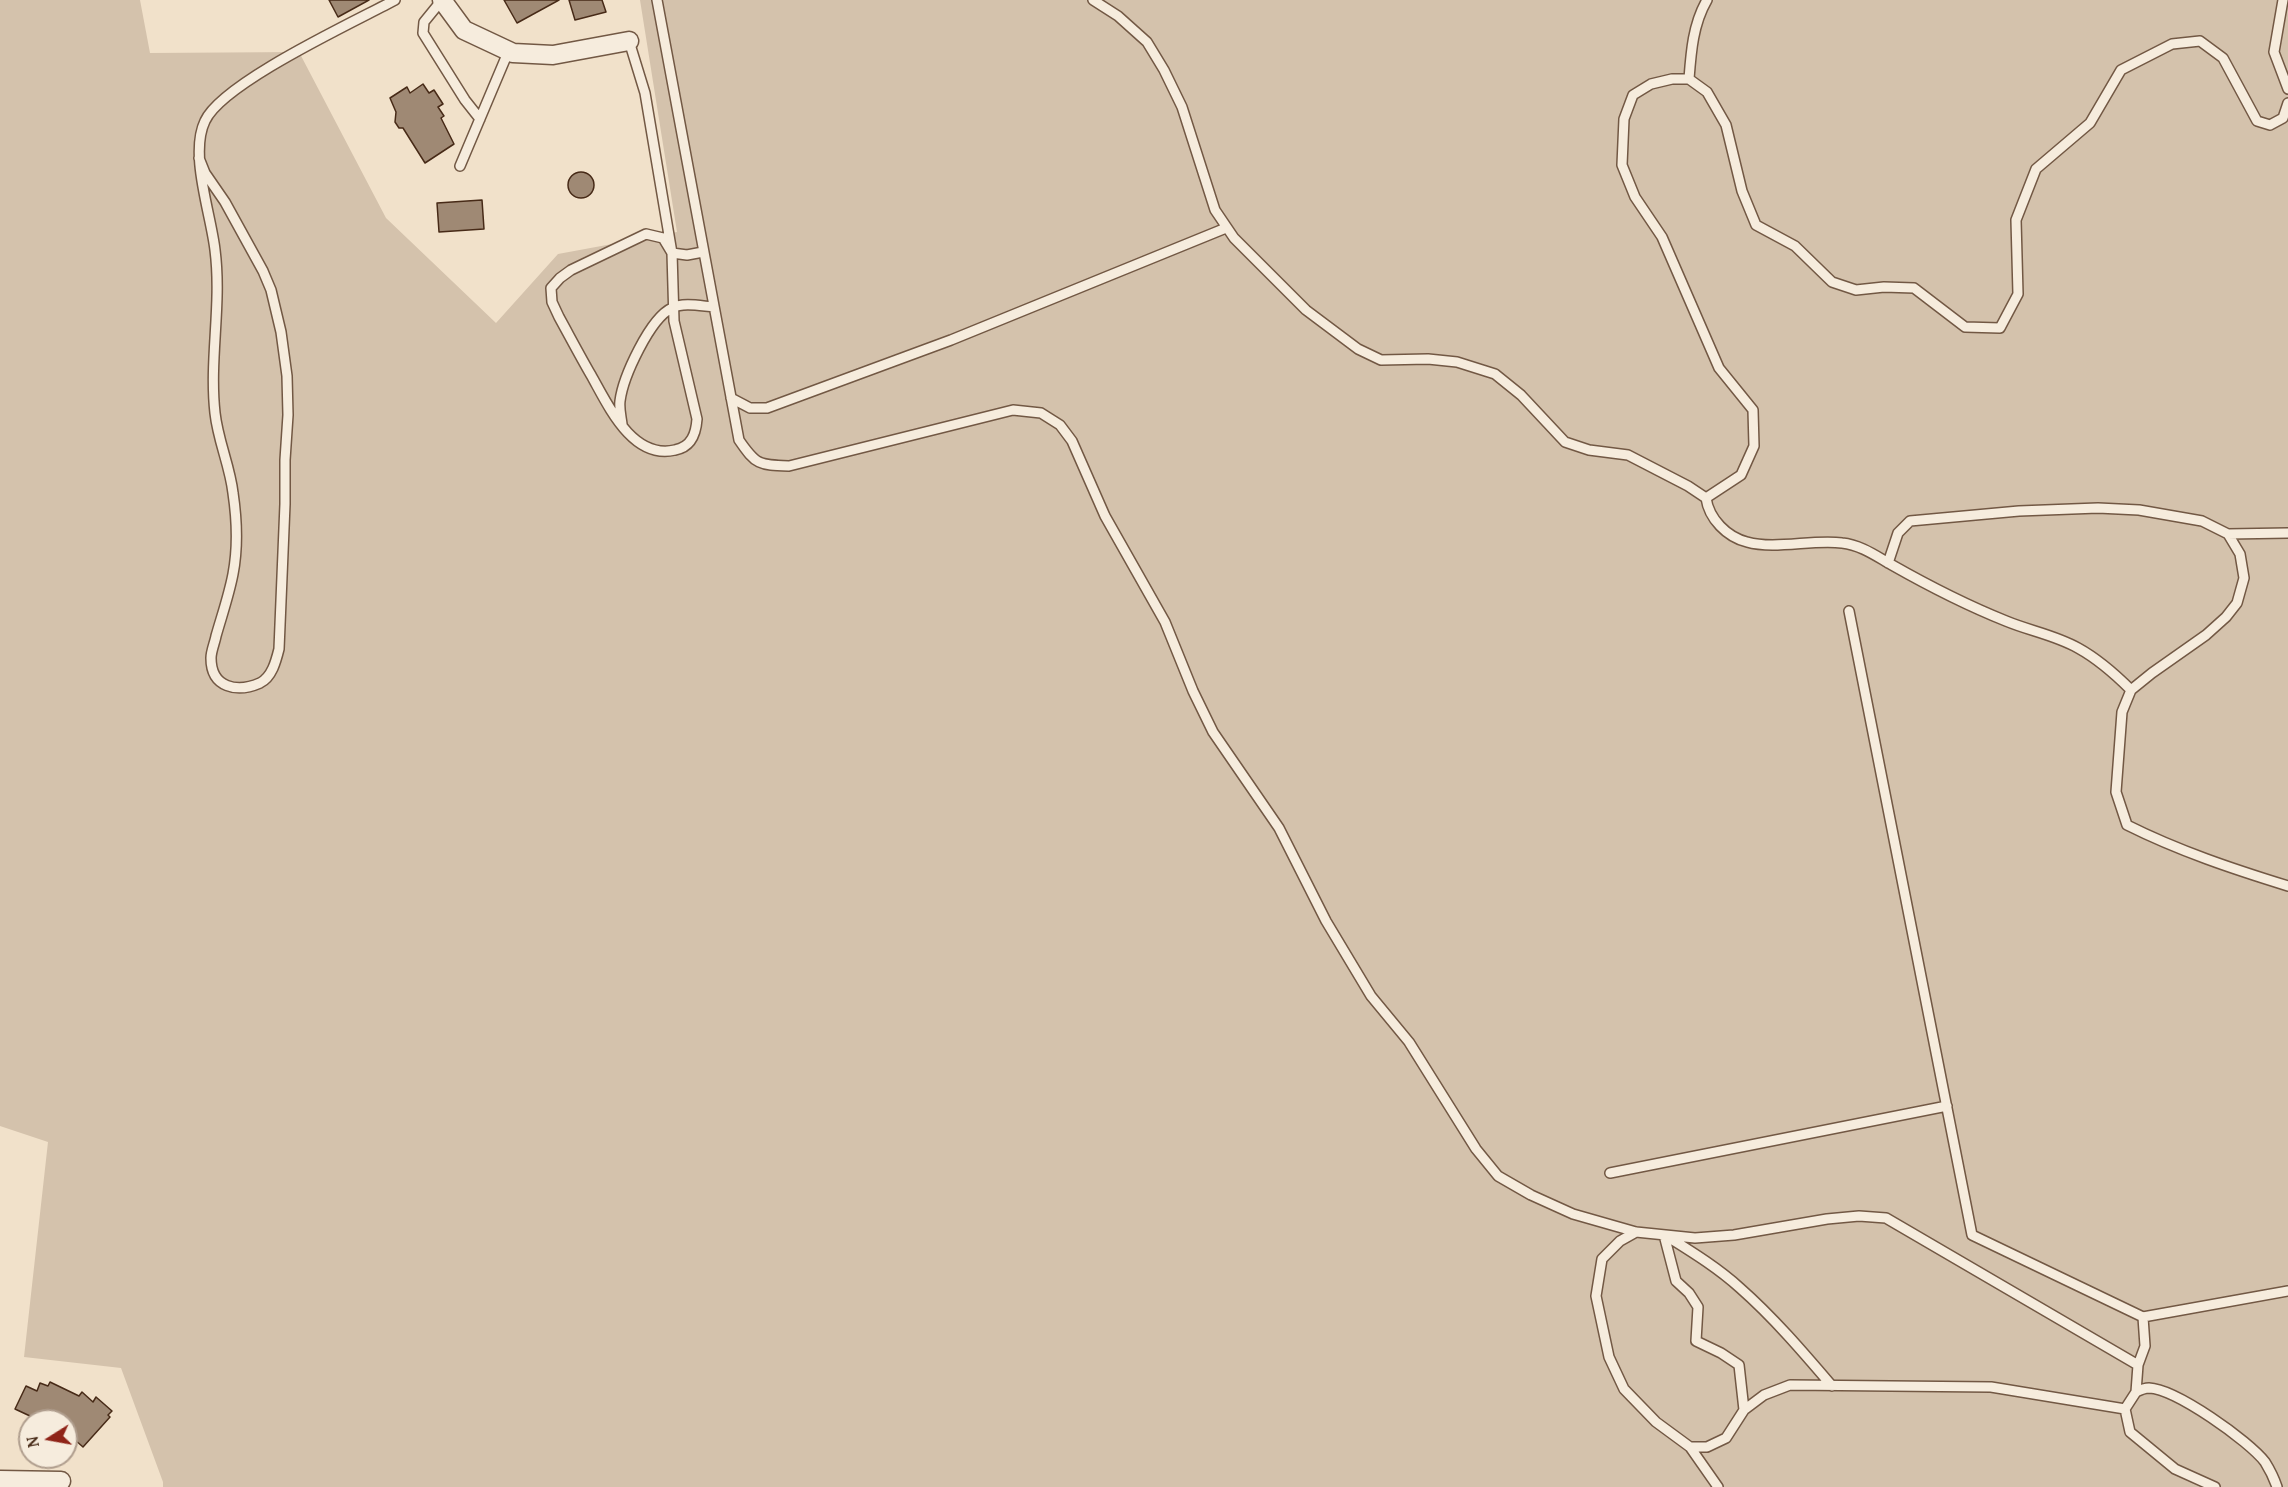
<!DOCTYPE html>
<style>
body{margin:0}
#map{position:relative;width:2288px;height:1487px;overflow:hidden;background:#f1e1ca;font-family:"Gentium Book Plus",serif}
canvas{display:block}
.north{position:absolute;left:18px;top:1409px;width:60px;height:60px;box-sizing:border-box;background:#f6ecdd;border:2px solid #b09e8e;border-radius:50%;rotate:259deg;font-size:16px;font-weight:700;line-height:24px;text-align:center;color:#472a17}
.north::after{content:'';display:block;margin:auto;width:21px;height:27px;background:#8f2418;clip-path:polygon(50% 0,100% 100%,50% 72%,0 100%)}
</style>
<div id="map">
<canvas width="2288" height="1487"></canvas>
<div class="north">N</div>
</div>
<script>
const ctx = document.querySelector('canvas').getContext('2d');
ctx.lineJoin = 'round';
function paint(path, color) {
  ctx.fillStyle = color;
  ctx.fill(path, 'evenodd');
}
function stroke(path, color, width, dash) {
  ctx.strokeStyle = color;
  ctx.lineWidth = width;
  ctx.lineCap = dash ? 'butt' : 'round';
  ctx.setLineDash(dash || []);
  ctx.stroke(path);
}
const green = new Path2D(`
 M0,0H140L150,53L299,52L386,218L496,323L558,254L677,232L640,0H2288V1487H163V1482L121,1368L24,1357L48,1142L0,1126Z`);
const building = new Path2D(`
 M329,0H369L338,17Z
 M504,0H559L517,23Z
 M569,0H602L606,12L575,20Z
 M423,84L429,93L434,90L443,104L438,107L444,116L441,118L454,144L425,163L403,128H399L395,122L396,112L390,98L407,87L410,93Z
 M568 185a13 13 0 1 1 26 0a13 13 0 1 1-26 0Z
 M482,200L484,229L439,232L437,203Z
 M50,1382L79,1396L82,1392L93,1402L96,1397L112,1411L108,1415L110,1417L83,1447L66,1432V1421H28L30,1416L15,1409L26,1386L37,1391L40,1383L48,1386Z`);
const lane = new Path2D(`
 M442,0L424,22L423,33L465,100L480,119
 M657,0L739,440C756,465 759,465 789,466L1013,410L1041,413L1060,425L1072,441L1105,516L1165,622L1193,691L1213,732L1279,828L1326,921L1371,996L1409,1042L1476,1149L1498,1176L1531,1195L1573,1214L1636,1232L1695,1238L1734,1235L1827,1219L1859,1216L1886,1218L2138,1365L2136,1392
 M1093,0L1118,16L1147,42L1164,70L1182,107L1215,210L1234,238L1306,310L1358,349L1381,360L1428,359L1457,362L1495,374L1521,395L1565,442L1589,450L1628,455L1688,486L1706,498
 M2283,0L2274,52L2288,89
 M629,41L645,93L672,253L674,321L697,419C696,433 692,447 675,450C632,460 608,405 591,375C580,356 570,337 559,317L552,302L551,288L560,278L571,270L646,234L663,238L672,253L687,255L703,252
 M1689,79C1691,52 1693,24 1707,0
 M199,158L205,173L225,202L263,271L271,290L281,332L287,376L288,415L285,460V504L279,649C276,661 272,677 260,683C237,693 211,688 211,658C211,651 215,642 216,636C222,615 229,595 233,574C238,548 237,520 233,493C230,466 218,441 215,413C209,359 222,305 215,250C211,214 189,154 205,121C222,83 354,22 395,0
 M460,166L509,50
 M731,398L750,408H767L951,340L1226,228
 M622,424C621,416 619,409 620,401C623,377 650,318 672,308C683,302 701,306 714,307
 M2228,534L2288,533
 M1888,563L1898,533L1910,521L2019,511L2098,508L2139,510L2202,521L2228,534L2240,554L2244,578L2237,603L2226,617L2206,635L2152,673L2131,690L2122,712L2116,792L2127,825C2179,851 2233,869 2288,886
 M1849,611L1972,1235L2143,1317L2145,1346L2138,1365
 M2131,690C2115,674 2098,659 2078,648C2055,635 2030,631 2006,621C1966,605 1929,586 1892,565C1876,556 1861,545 1842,543C1813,539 1775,550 1747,542C1727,537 1709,519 1706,498L1741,475L1754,446L1753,410L1719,368L1662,237L1635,197L1622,165L1624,119L1633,95L1651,84L1672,79H1689L1707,92L1726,125L1742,191L1756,225L1795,246L1832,282L1856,290L1884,287L1914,288L1965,327L2000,328L2018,294L2016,220L2036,169L2090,123L2121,70L2172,44L2200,41L2223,58L2257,121L2270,125L2283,118L2288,103
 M1610,1173L1947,1106
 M1636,1232L1620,1241L1602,1259L1596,1296L1609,1357L1624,1389L1656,1422L1690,1447H1707L1726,1438L1744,1410L1764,1395L1790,1385L1991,1387L2125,1409
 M1664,1235L1676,1281L1689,1293L1698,1307L1696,1341L1721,1353L1739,1365L1744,1410
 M1668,1237C1692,1252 1718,1268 1740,1288C1773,1317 1803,1352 1832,1386
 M2143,1317L2288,1291
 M1690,1447L1718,1487
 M2215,1487L2175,1469L2130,1432L2125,1409L2136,1392C2140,1390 2145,1388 2149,1388C2176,1389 2249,1441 2265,1462C2270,1470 2274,1478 2277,1487`);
const street = new Path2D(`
 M442,0L464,30L513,53L553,55L629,41
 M0,1480L61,1481`);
paint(green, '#d4c2ac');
paint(building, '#9f8974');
stroke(building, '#472a17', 1.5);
stroke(lane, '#725844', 12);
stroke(street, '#725844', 21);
stroke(lane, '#f6ecdd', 9);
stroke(street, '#f6ecdd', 18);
</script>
